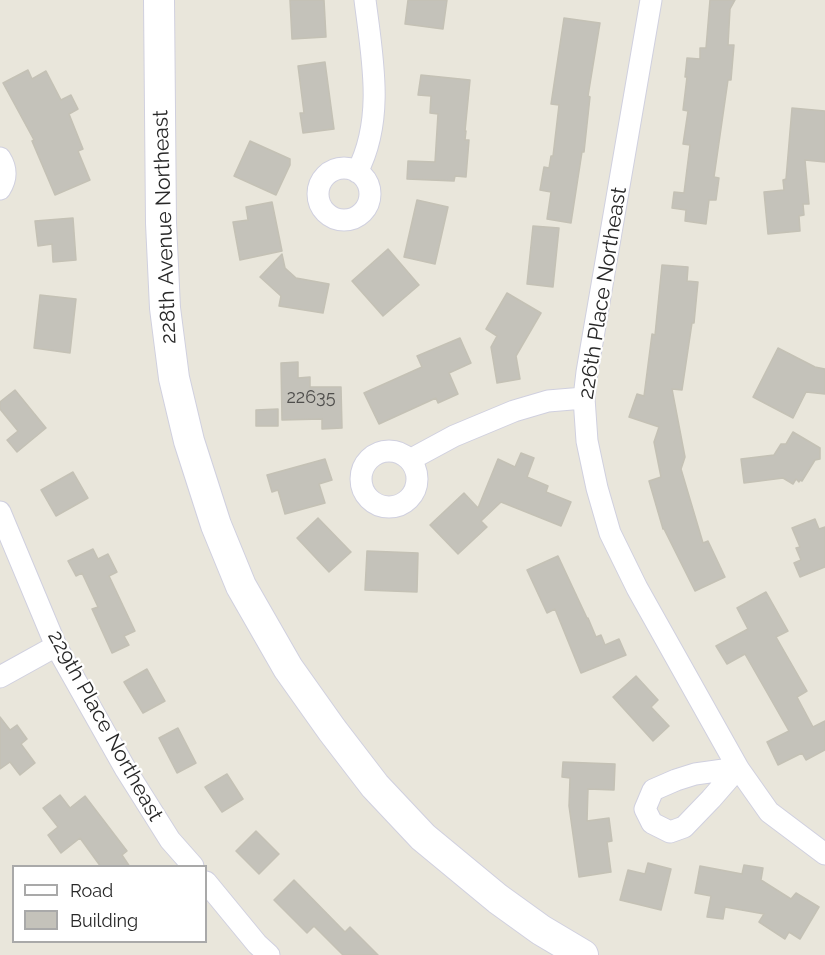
<!DOCTYPE html>
<style>
body{margin:0}
#map{position:relative;width:825px;height:955px;overflow:hidden;background:#e9e6db;font-family:Raleway,sans-serif}
canvas{display:block}
.legend{position:absolute;left:12px;top:865px;width:195px;height:78px;box-sizing:border-box;background:#fff;border:2px solid #a9a9a9;margin:0;padding:8px 10px;list-style:none;font-size:18px;color:#282828}
.legend li{display:flex;align-items:center;gap:12px;height:30px}
.legend b{width:30px;border:2px solid #a9a9a9}
</style>
<div id="map">
<canvas width="825" height="955"></canvas>
<ul class="legend">
<li><b style="height:8px;background:#fff"></b>Road</li>
<li><b style="height:16px;background:#c4c2ba"></b>Building</li>
</ul>
</div>
<script>
const ctx = document.querySelector('canvas').getContext('2d');
ctx.lineJoin = 'round';
function paint(path, color) {
  ctx.fillStyle = color;
  ctx.fill(path, 'evenodd');
}
function stroke(path, color, width, dash) {
  ctx.strokeStyle = color;
  ctx.lineWidth = width;
  ctx.lineCap = dash ? 'butt' : 'round';
  ctx.setLineDash(dash || []);
  ctx.stroke(path);
}
function label(font, color, halo, rows, align = 'center') {
  ctx.font = font + ' Raleway,sans-serif';
  ctx.lineWidth = 4.5;
  ctx.setLineDash([]);
  ctx.textBaseline = 'middle';
  ctx.strokeStyle = halo;
  ctx.fillStyle = color;
  for (const [text, x, y, turn = 0] of rows) {
    ctx.save();
    ctx.translate(x, y);
    ctx.rotate((+turn || 0) * Math.PI / 180);
    ctx.textAlign = isNaN(turn) ? turn : align;
    if (halo) ctx.strokeText(text, 0, 0);
    ctx.fillText(text, 0, 0);
    ctx.restore();
  }
}
const building = new Path2D(`
 M290,0H324L326,37L292,39Z
 M408,0H447L443,29L405,24Z
 M710,0H735L730,9L728,45H734L731,80H728L714,177L719,178L716,200H709L706,224L685,221L686,210L672,208L674,192L684,193L690,145L683,144L688,111L683,110L687,77H685L687,58L700,59V48H706Z
 M564,18L600,23L588,96L590,97L584,152H582L571,223L547,219L551,192L540,190L544,167L549,168L551,156H553L559,105L551,104Z
 M325,62L334,129L303,133L300,113H304L298,66Z
 M28,70L32,79L46,71L61,100L71,95L78,109L69,114L83,149L78,151L90,180L55,195L32,141L34,140L3,83Z
 M421,75L470,80L465,131H466L465,140H469L466,177L455,176L454,181L407,179L408,161L435,162L438,114L430,113L431,96L418,95Z
 M792,108L825,111V162L805,160L809,204H803L804,215L799,216L800,231L768,234L764,192L784,190L783,180L786,179Z
 M250,141L290,159V165L276,195L234,176Z
 M417,200L448,207L435,264L404,257Z
 M272,202L282,251L240,260L233,222L248,220L246,207Z
 M73,218L76,260L53,262L52,244L38,246L35,221Z
 M533,226L559,228L553,287L527,284Z
 M388,249L419,285L383,316L352,281Z
 M282,254L285,268L296,278L329,284L323,313L279,306L281,296L260,277Z
 M662,265L688,267L687,281L698,282L694,323H692L682,390L672,389L685,457L681,469L703,543L708,541L725,577L695,591L664,529H663L649,481L661,477L654,442L659,427L629,417L637,394L644,396L652,334L655,335Z
 M507,293L541,313L516,356L520,379L497,383L491,347L497,336L486,329Z
 M40,295L76,299L70,353L34,348Z
 M460,338L471,363L449,373L458,394L438,403L436,398L379,424L364,393L422,367L417,356Z
 M778,348L815,367L825,369V394L806,392L793,418L753,397Z
 M298,362V378L310,377V387H341L342,428L322,429V419L282,420L281,363Z
 M15,390L46,428L17,452L7,440L18,431L0,409V402Z
 M278,409V426H256V410Z
 M793,432L820,448V459L815,460L802,481L800,480L799,482L796,479L793,484L783,478L744,483L741,459L774,455L781,444H786Z
 M521,453L534,458L527,477L548,486L546,492L571,502L561,526L501,502L481,521L487,527L458,554L430,525L464,493L478,508L498,459L515,467Z
 M325,459L332,480L319,484L325,503L285,514L278,490L272,492L267,475Z
 M73,472L88,498L56,516L41,490Z
 M318,518L351,552L329,572L297,538Z
 M815,519L819,529L825,527V567L800,577L794,563L801,560L796,548L800,547L792,528Z
 M93,549L98,559L108,554L117,572L109,576L135,631L124,636L129,645L112,653L92,609L98,607L82,573L76,576L68,561Z
 M367,551L418,553L417,592L365,590Z
 M558,556L587,618H588L596,637L601,635L605,645L619,639L626,655L581,673L555,609L547,613L527,570Z
 M766,592L788,631L776,637L807,691L797,697L813,727L825,721V750L806,760L802,753L778,765L767,742L789,731L745,654L727,664L716,646L748,629L737,608Z
 M147,669L165,701L143,713L124,682Z
 M636,676L658,700L651,707L669,726L653,741L613,697Z
 M0,717L10,730L17,725L27,739L21,744L35,763L20,775L10,762L0,769Z
 M178,728L196,763L177,773L159,738Z
 M563,762L615,764L614,790L588,789L587,821L609,818L612,841L607,842L611,872L579,877L569,806L570,778L562,777Z
 M227,774L243,799L222,812L205,787Z
 M60,795L70,808L85,796L127,851L122,855L130,867H101L80,838L61,853L48,835L58,827L43,808Z
 M256,831L279,854L259,874L236,851Z
 M648,863L671,869L661,910L620,900L628,870L645,874Z
 M744,865L763,868L761,880L791,899L796,893L819,907L800,939L789,932L785,939L759,922L764,914L725,907L723,919L707,917L711,896L695,893L700,866L742,874Z
 M294,880L345,932L350,927L378,955H343L314,926L307,933L274,900Z`);
const minor = new Path2D(`
 M651,0L587,372L584,398L587,441L597,488L610,533L637,588L738,768L769,812L825,854
 M0,158C7,169 7,178 0,189
 M318 194a26 26 0 1 1 52 0a26 26 0 1 1-52 0Z
 M357,172C385,119 372,56 365,0
 M361 479a28 28 0 1 1 56 0a28 28 0 1 1-56 0Z
 M411,460L417,456L454,436L514,411L548,401L584,398
 M0,512L56,646L126,770L170,840L193,866
 M0,677L56,646
 M738,768L711,799L684,827L670,832L652,823L645,809L653,790L676,780L695,774Z
 M206,882L257,944L269,955`);
const secondary = new Path2D(`
 M159,0L161,223L165,308L174,378L189,441L216,525L241,586L288,668L332,730L375,786L423,837L498,899L541,930L583,955`);
const numberNames = [
 ["22635",311,398]
];
const streetNames = [
 ["228th Avenue Northeast",165,227,-92],
 ["226th Place Northeast",603,293,-81],
 ["229th Place Northeast",105,726,61]
];
paint(building, '#c4c2ba');
stroke(building, '#c4c1b5', 1.5);
stroke(minor, '#d0d0df', 23);
stroke(secondary, '#d0d0df', 32);
stroke(minor, '#fff', 21);
stroke(secondary, '#fff', 30);
label('18px', '#4f4e4c', null, numberNames);
label('21px', '#282828', '#fff', streetNames);
</script>
